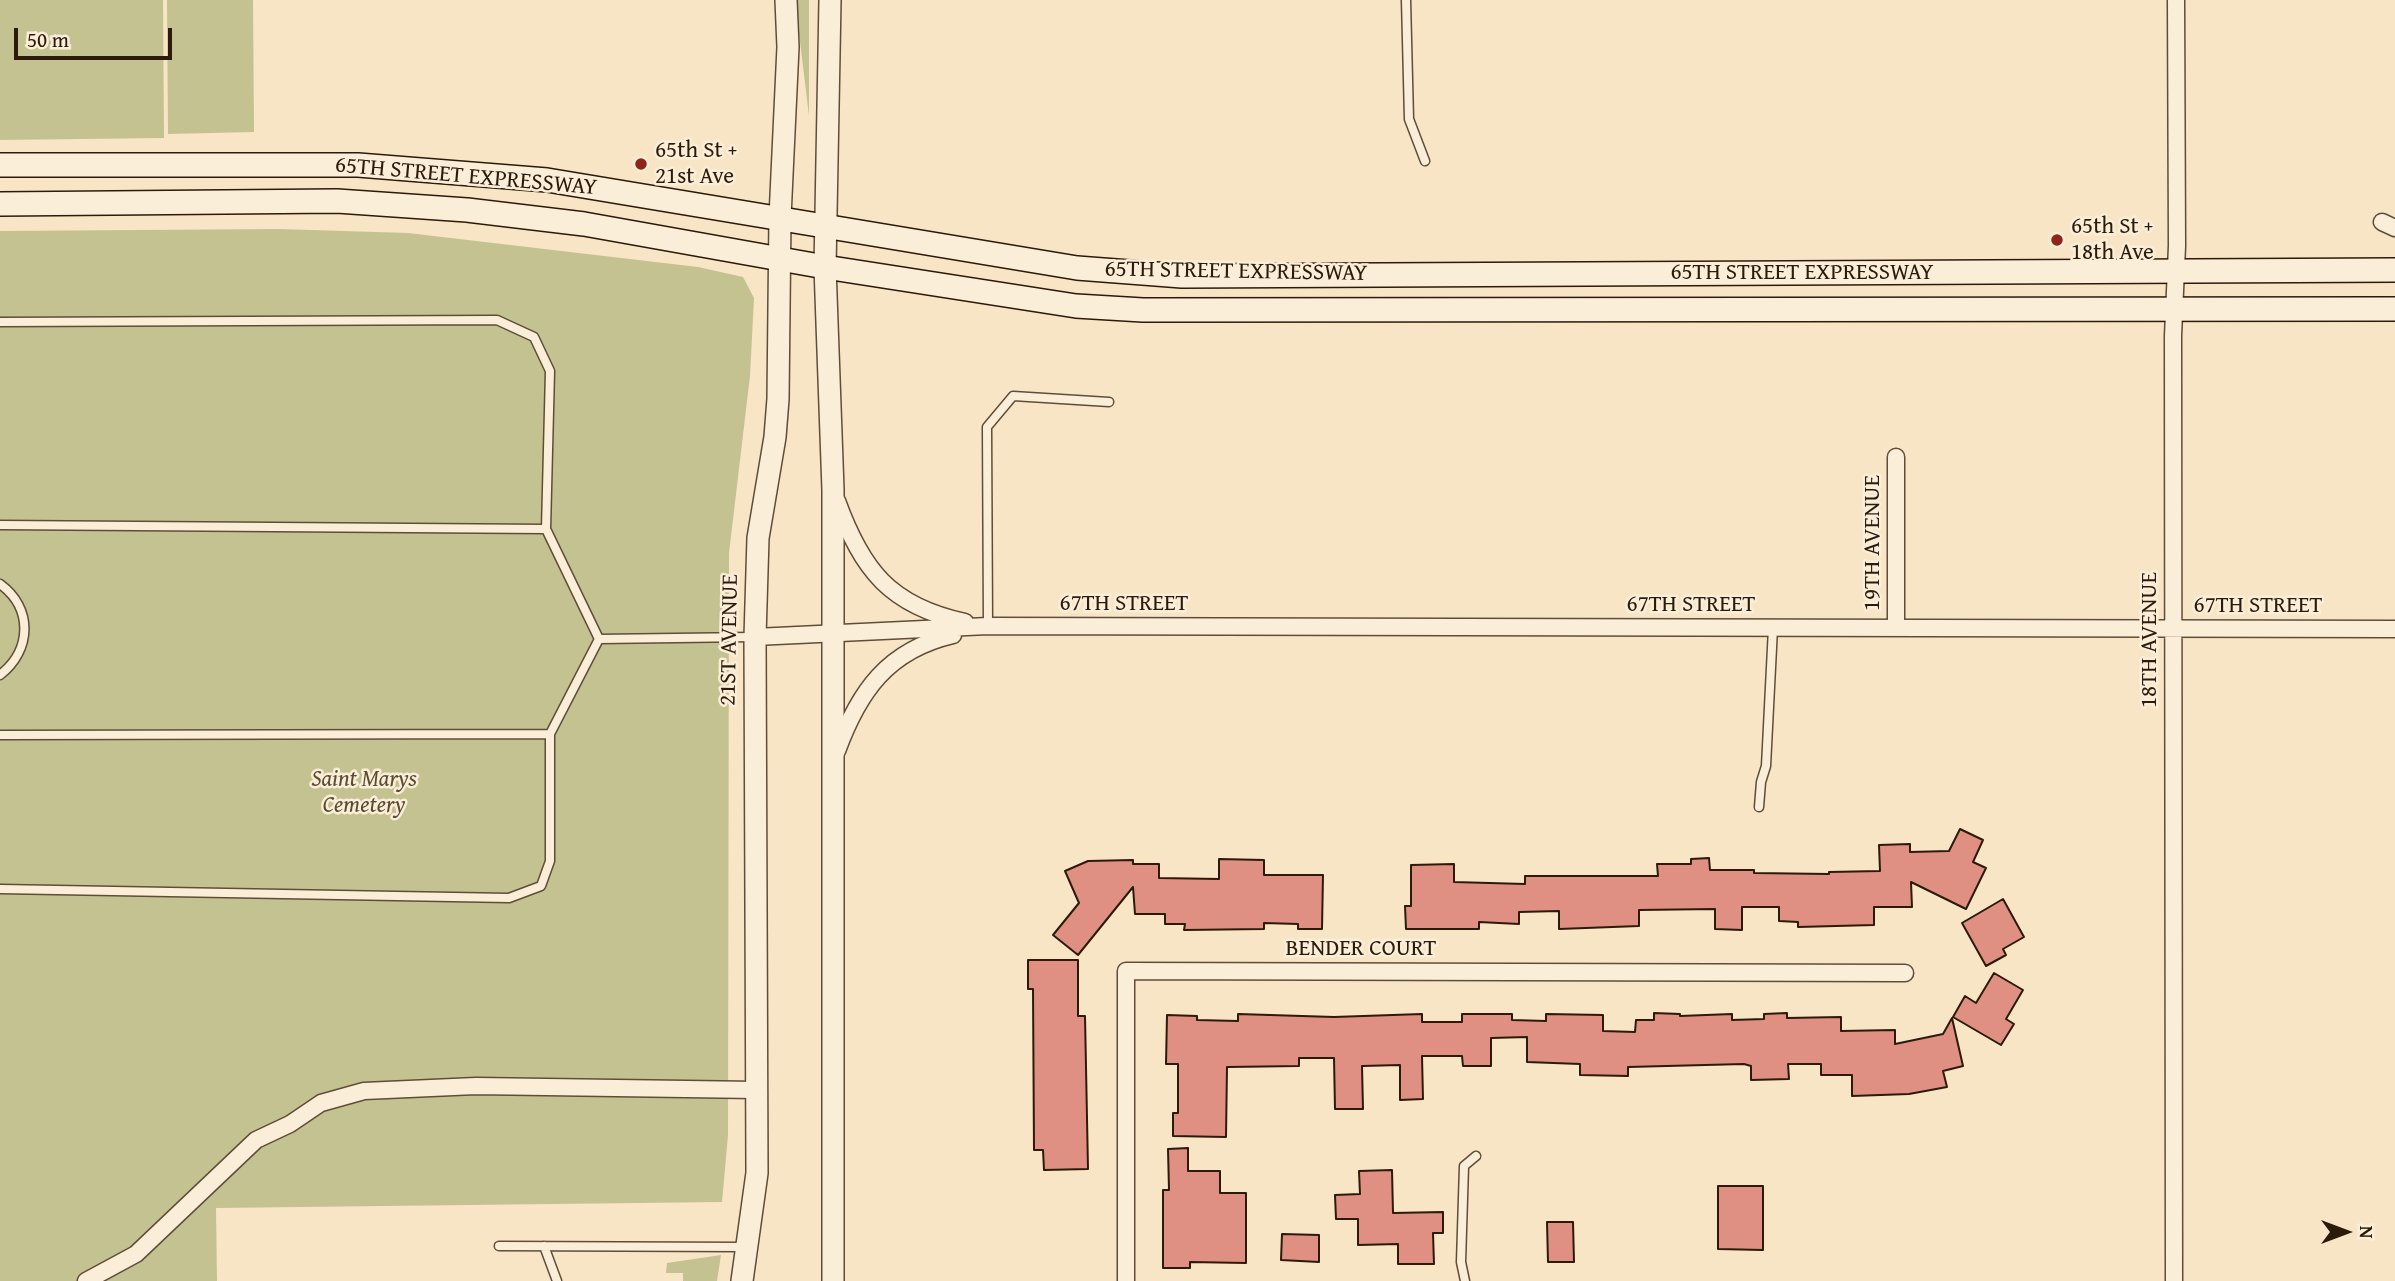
<!DOCTYPE html>
<style>
body{margin:0}
#map{position:relative;width:2395px;height:1281px;overflow:hidden;background:#f8e5c5;font-family:"Gentium Book Plus",serif}
canvas{display:block}
.north{position:absolute;left:2311px;top:1197px;width:70px;height:70px;-webkit-text-stroke:5px #faeed9;paint-order:stroke;rotate:90deg;font-size:19px;font-weight:700;line-height:28px;text-align:center;color:#2c1a0a}
.north::after{content:'';display:block;margin:auto;width:24px;height:32px;background:#2c1a0a;clip-path:polygon(50% 0,100% 100%,50% 72%,0 100%)}
.scale{position:absolute;left:14px;top:28px;width:158px;height:32px;box-sizing:border-box;border:4px solid #2c1a0a;border-top:0;padding-left:9px;font-size:21px;line-height:24px;white-space:nowrap;color:#2c1a0a;-webkit-text-stroke:5px #faeed9;paint-order:stroke}
</style>
<div id="map">
<canvas width="2395" height="1281"></canvas>
<div class="north">N</div>
<div class="scale">50 m</div>
</div>
<script>
const ctx = document.querySelector('canvas').getContext('2d');
ctx.lineJoin = 'round';
function paint(path, color) {
  ctx.fillStyle = color;
  ctx.fill(path, 'evenodd');
}
function stroke(path, color, width, dash) {
  ctx.strokeStyle = color;
  ctx.lineWidth = width;
  ctx.lineCap = dash ? 'butt' : 'round';
  ctx.setLineDash(dash || []);
  ctx.stroke(path);
}
function label(font, color, halo, rows, align = 'center') {
  ctx.font = font + ' "Gentium Book Plus",serif';
  ctx.lineWidth = 5;
  ctx.setLineDash([]);
  ctx.textBaseline = 'middle';
  ctx.strokeStyle = halo;
  ctx.fillStyle = color;
  for (const [text, x, y, turn = 0] of rows) {
    ctx.save();
    ctx.translate(x, y);
    ctx.rotate((+turn || 0) * Math.PI / 180);
    ctx.textAlign = isNaN(turn) ? turn : align;
    if (halo) ctx.strokeText(text, 0, 0);
    ctx.fillText(text, 0, 0);
    ctx.restore();
  }
}
const green = new Path2D(`
 M0,0H163L164,138L0,140Z
 M167,0H253L254,132L168,134Z
 M795,0H809V116Z
 M279,229L408,233L698,267L743,277L754,298L750,376L729,553L728,1135L722,1202L216,1208L217,1281H0V231Z
 M721,1255L717,1281H683V1273H666L667,1263Z`);
const building = new Path2D(`
 M1960,829L1983,840L1973,862L1986,868L1966,909L1911,882L1912,907H1874V925L1798,927V922L1779,921V907H1742V930L1715,929V909L1639,910V926L1559,929V911L1519,912V924L1479,922V929H1406L1405,906H1411V865L1454,864V882L1525,884V876H1658L1657,864H1691V859L1709,858L1710,870H1754V873L1829,874V872L1880,871L1879,845L1910,844V852L1949,851Z
 M1219,859L1264,860V875H1323L1322,929H1298V924L1264,923V929L1184,930L1185,924H1165V914H1135L1133,887L1078,955L1053,935L1079,903L1065,871L1088,861L1133,860V864H1159V878L1219,879Z
 M2003,899L2024,937L2003,949L2006,955L1986,966L1962,923Z
 M1028,960H1078V1016H1085L1088,1169L1044,1170L1043,1150H1034L1033,989H1028Z
 M1994,973L2023,990L2006,1019L2014,1024L2001,1045L1953,1017L1965,996L1976,1003Z
 M1654,1013L1680,1014V1016L1732,1014V1020L1764,1019V1014L1787,1013V1018L1841,1017V1031L1895,1030V1044L1943,1034L1952,1018L1963,1066L1943,1071L1947,1087L1909,1094L1852,1096V1075H1821V1064H1788L1789,1079L1751,1080V1066L1744,1064L1628,1067V1076L1580,1075V1064L1527,1062V1037L1491,1038V1066H1463L1462,1056H1422L1423,1099L1400,1100V1065L1362,1066L1363,1109H1335L1334,1058H1299V1066L1227,1067L1226,1137L1173,1136V1113H1178V1064H1166L1167,1015L1197,1016V1020L1238,1021V1014L1334,1017L1422,1014V1022H1462V1014H1512V1020L1546,1021V1014L1603,1015V1031L1635,1032L1636,1020H1654Z
 M1188,1148V1171H1220V1193H1246V1263L1190,1262V1268H1163V1190H1169L1168,1149Z
 M1392,1170L1393,1213L1443,1212V1233H1433L1434,1264H1398V1244L1358,1245V1219H1336L1335,1195L1360,1194L1359,1171Z
 M1718,1186H1763V1250L1718,1249Z
 M1547,1222H1573L1574,1262H1548Z
 M1282,1234L1319,1235V1262L1281,1260Z`);
const service = new Path2D(`
 M1406,0L1409,119L1425,161
 M0,322L497,320L534,337L550,371L546,529L599,639L550,734V861L541,886L509,898L0,889
 M0,525L546,529
 M0,584C33,608 32,650 0,675
 M988,626L987,427L1013,396L1109,402
 M599,639L753,637
 M0,735L550,734
 M1759,807L1761,782L1766,766L1773,628
 M499,1246L744,1247
 M544,1246L557,1281
 M1465,1281L1461,1262L1464,1166L1476,1156`);
const minor = new Path2D(`
 M2382,222L2395,228
 M1896,457V628
 M837,501C862,570 890,606 965,622
 M755,637L988,626L2395,629
 M837,751C859,691 888,650 953,635
 M86,1281L136,1254L256,1140L290,1124L321,1103L364,1091L476,1086L756,1090
 M1126,1281V971L1905,973
 M2174,1281L2173,336L2177,246L2176,0`);
const tertiary = new Path2D(`
 M830,0L825,267L833,490V1281
 M742,1281L757,1173L755,637L758,538L775,437L778,399L780,217L788,47L786,0`);
const secondary = new Path2D(`
 M0,165H358L547,180L1077,268L1182,276L2395,270
 M0,204L337,201L467,210L584,224L825,267L1076,306L1143,310L2395,309`);
const markers = [
 [641,164,7,"#8f2418"],
 [2057,240,7,"#8f2418"]
];
const poiNames = [
 ["65th St +",655,151],
 ["21st Ave",655,177],
 ["65th St +",2071,227],
 ["18th Ave",2071,253]
];
const streetNames = [
 ["65TH STREET EXPRESSWAY",466,177,5],
 ["65TH STREET EXPRESSWAY",1236,272,1],
 ["65TH STREET EXPRESSWAY",1802,273],
 ["19TH AVENUE",1873,543,-90],
 ["67TH STREET",1124,604],
 ["67TH STREET",1691,605],
 ["67TH STREET",2258,606],
 ["21ST AVENUE",730,640,-89],
 ["18TH AVENUE",2150,640,-90],
 ["BENDER COURT",1361,949]
];
const parkNames = [
 ["Saint Marys",364,780],
 ["Cemetery",364,806]
];
paint(green, '#c4c290');
paint(building, '#e09083');
stroke(building, '#2c1a0a', 2);
stroke(service, '#5f4d39', 11);
stroke(minor, '#5f4d39', 19);
stroke(tertiary, '#5f4d39', 24);
stroke(secondary, '#2c1a0a', 26);
stroke(service, '#faeed9', 8);
stroke(minor, '#faeed9', 16);
stroke(tertiary, '#faeed9', 21);
stroke(secondary, '#faeed9', 23);
for (const [x, y, r, color] of markers) {
  const dot = new Path2D();
  dot.arc(x, y, r, 0, 2 * Math.PI);
  ctx.fillStyle = color;
  ctx.fill(dot);
  stroke(dot, '#faeed9', 2.5);
}
label('23px', '#2c1a0a', '#faeed9', poiNames, 'left');
label('23px', '#2c1a0a', '#faeed9', streetNames);
label('italic 23px', '#5a4c32', '#faeed9', parkNames);
</script>
